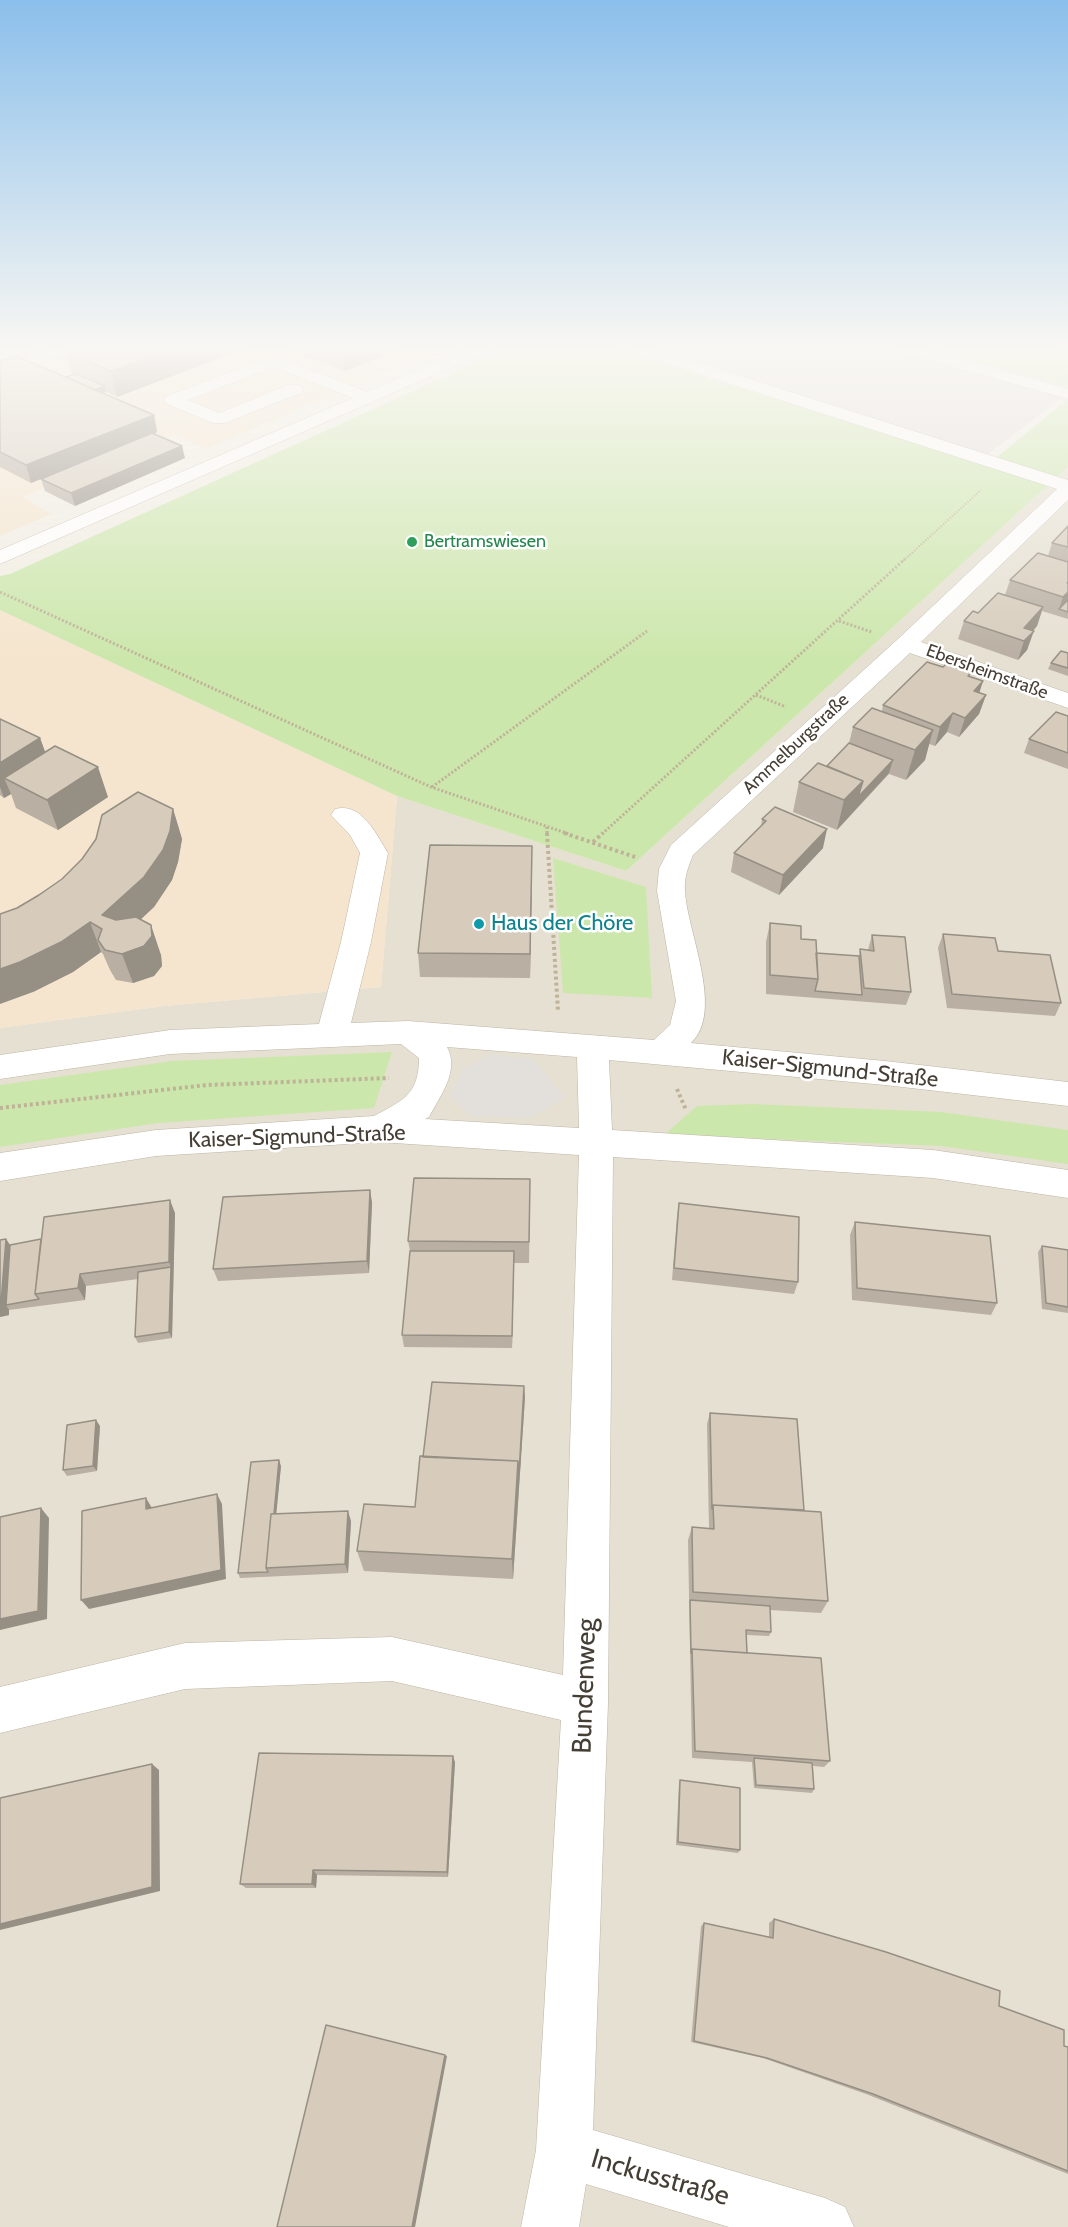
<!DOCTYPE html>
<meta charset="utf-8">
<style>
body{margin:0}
canvas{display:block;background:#f2eee4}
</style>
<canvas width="1068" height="2227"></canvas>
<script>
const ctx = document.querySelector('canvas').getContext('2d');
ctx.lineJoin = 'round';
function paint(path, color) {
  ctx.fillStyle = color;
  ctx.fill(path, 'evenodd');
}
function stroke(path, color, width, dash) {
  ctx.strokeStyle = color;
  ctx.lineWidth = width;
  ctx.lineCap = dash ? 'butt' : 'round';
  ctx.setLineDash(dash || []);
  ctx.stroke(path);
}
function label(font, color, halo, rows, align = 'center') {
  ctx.font = font + ' Cabin,sans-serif';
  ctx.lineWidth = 5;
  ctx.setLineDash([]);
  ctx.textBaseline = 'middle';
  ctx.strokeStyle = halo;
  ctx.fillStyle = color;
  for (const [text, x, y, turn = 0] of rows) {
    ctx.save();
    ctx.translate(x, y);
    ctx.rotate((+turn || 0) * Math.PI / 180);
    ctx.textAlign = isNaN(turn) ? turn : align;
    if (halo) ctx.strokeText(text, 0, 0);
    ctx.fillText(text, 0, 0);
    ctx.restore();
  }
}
const residential = new Path2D(`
 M1068,467V2227H0V1028L164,1006L381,987L397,796L626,871Z`);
const commercial = new Path2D(`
 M35,347H442L206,449L174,435L22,497L52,514L0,536V359Z
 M0,610L397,796L381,987L164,1006L0,1028Z`);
const green = new Path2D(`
 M510,347H611L986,466L1068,399V467L626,871L397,796L0,610V576L10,574Z
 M922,347H1068V387Z
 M553,858L646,887L652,998L563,993Z
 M392,1052L374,1108L158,1123L0,1147V1085L172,1061Z
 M751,1104L941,1112L1068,1130V1164L941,1146L664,1135L697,1106Z`);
const parking = new Path2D(`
 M612,347H914L1068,393L979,461Z
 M490,1054L533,1059L565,1098L529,1118L470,1116L449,1096L463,1070Z`);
const pathFar2 = new Path2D(`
 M1052,347L1068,352
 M903,561L981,490`);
const pathFar1 = new Path2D(`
 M0,592L431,787L569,834
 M839,621L872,632
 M756,695L786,707
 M432,787L647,631
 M547,827V834
 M602,834L905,559`);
const path = new Path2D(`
 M547,833L558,1011
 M564,833L638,858
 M593,842L603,833
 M677,1089L686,1110
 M0,1108L207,1085L389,1078`);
const minor = new Path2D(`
 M55,347H82L80,350L0,374V364Z
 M470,347H493L491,350L0,564V550L353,398L274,367L188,400L219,413L288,385H300L303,389L300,393L225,423H213L167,404L164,400L167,396L273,356L368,392Z
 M623,347H649L1068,480V500L921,642L1068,693V708L910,653L693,855C688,867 684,878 685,891C687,932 725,1011 691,1043L885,1061L1068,1082V1106L885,1085L609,1060L612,1130L933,1150L1068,1170V1198L933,1178L613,1157L608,1703L593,2130L825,2198L845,2207L854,2227H729L586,2184L579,2227H521L536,2150L561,1720L392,1681L185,1689L0,1733V1687L185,1643L392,1637L563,1675L579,1155L379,1142L156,1156L0,1181V1153L156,1130L374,1116C402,1101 419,1095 419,1058L401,1044L170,1054L0,1079V1055L170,1030L319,1024L341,942L360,853L350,835L331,815L335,809C362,802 376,834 388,853L371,942L351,1023L408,1021L654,1040L670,1025L676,1001L657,891L659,869L671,845L898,639L1057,489L625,350ZM447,1047L577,1057L579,1128L425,1119L429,1117C440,1096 460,1071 447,1047Z
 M892,347H920L1068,389V399L894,350Z`);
const wall = new Path2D(`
 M79,347H249L117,397L106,392L103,393L154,415L157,432L154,434L185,458L75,506L45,491L41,479L87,460L31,483L0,467V361L66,377L72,375L66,352Z
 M281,347H404L345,371Z
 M1068,526V619L1042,611L1037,626L1033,631L1027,650L1018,660L958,639L964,621L978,613L1005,595L1010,580L1048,556L1052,543Z
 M1068,653V676L1048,669L1051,663Z
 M943,667L971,673L970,676L983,681L979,693L986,695L979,714L959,737L947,732L935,746L929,744L925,760L906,780L889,774L837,830L793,812L799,782L827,766L849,743L853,727L882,711L883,705Z
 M1068,716V769L1024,753L1029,739Z
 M0,719L40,738L45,752L108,797L58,830L16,808L11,794L4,798L0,795Z
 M173,809L182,839L178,862L172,880L154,907L140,920L161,955L162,966L154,976L133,983L116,980L110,970L103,954L101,952L73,972L33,992L17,908Z
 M762,819L823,848L779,895L731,872L734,853L761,827Z
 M532,870L530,978L420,977L418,953Z
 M770,923L801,939L816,953L859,956L860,949L868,950L872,935L911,992L906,1005L766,994V942Z
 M943,934L998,951L1061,1003L1055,1016L947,1008L938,948Z
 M370,1190L372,1203L369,1273L218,1281L213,1269Z
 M530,1201L529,1263H514L512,1348L404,1347L402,1335L410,1251L408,1241Z
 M679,1203L798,1282L794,1294L672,1280L677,1216Z
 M175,1213L172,1338L138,1343L135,1337L138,1279L86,1286L85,1300L9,1310V1315L0,1317L6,1239L10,1245L41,1239Z
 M855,1222L997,1303L991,1315L852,1300L850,1235Z
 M1042,1246L1068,1250V1313L1042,1309L1038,1252Z
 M525,1397L513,1579L364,1571L357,1551L415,1507L423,1457Z
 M710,1413L804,1510L828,1601L821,1613L770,1610L771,1632L769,1636L747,1635V1653L830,1761L824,1767L813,1766L814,1789L812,1793L754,1788L752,1762L692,1758L688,1540L692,1527L709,1528L707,1424Z
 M100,1426L97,1471L67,1476L63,1470Z
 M281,1466L276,1514L351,1521L348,1573L240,1578L238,1573Z
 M455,1762L448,1877L317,1875L316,1888H246L240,1884Z
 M680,1780L740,1850L738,1853L676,1845L679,1783Z
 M774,1919L999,2006L1064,2046L1068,2047V2174L866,2094L763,2058L691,2042L701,1926L704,1923L769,1937V1923Z`);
const shadedWall = new Path2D(`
 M176,347H249L117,397L111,371Z
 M343,347H404L345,371Z
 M105,386L106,392L85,400L83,394Z
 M154,415L157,432L31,483L26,465Z
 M182,446L185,458L75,506L71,493Z
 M1068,582V603L1059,609L1063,597L1067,583Z
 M1043,607L1037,626L1024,641V628Z
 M1034,631L1027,650L1018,660L1024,641Z
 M983,681L977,700L974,691Z
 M986,695L979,714L959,737L965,718Z
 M953,713L947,732L935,746L940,727Z
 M933,730L925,760L906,780L915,750Z
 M40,738L51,768L4,778L11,794L4,798L0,787V763Z
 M893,760L889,773L837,830L844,800L863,781Z
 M98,767L108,797L58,830L47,800Z
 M173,809L182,839L178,862L172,880L154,907L113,945L102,915Z
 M827,829L823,848L779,895L783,875Z
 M532,846V870L530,978V954Z
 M90,922L101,952L73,972L33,992L0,1004V969Z
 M151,925L161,955L162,966L154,976L133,983L122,954Z
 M370,1190L372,1203L369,1273L367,1261Z
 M170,1200L175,1213L172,1338L169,1332L171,1267L169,1262Z
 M6,1239L14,1251L6,1305L9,1310V1315L0,1317V1303Z
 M514,1251V1264L512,1348V1336Z
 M80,1274L86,1286L85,1300L78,1288Z
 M524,1386L525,1397L513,1579L512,1559L518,1461Z
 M96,1420L100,1426L97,1471L93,1466Z
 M279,1460L281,1466L271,1567H268Z
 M217,1494L222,1504L226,1579L89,1609L81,1600Z
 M146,1498L152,1508L146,1509Z
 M41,1508L49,1518L47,1619L0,1630V1619Z
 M348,1511L351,1521L348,1573L345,1564Z
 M453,1756L455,1762L448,1877L447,1872Z
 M152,1764L159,1770L160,1891L0,1930V1924Z
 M313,1870L317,1875L316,1888L312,1884Z
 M445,2055L447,2056L415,2227H412Z`);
const building = new Path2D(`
 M79,347H176L111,371L66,352Z
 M16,356L154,415L26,465L0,452V361Z
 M76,374L105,386L95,390L66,377Z
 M152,433L182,446L71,493L41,479Z
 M1068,526V547L1052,543Z
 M1038,553L1068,562V582L1067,583H1068V592L1063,597L1010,580Z
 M998,593L1043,607L1024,628L1034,631L1024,641L964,621L973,611L978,613Z
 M1068,600V612L1059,609Z
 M1061,651L1068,653V668L1051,663Z
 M927,662L943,667L946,664L971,673L968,676L983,681L974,691L986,695L965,718L953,713L940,727L883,705Z
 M872,708L933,730L915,750L853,727Z
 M1056,712L1068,716V753L1029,739Z
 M0,719L40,738L0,763Z
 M849,743L893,760L858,797L863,781L827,766Z
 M55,746L98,767L47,800L4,778Z
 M818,763L863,781L844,800L799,782Z
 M138,792L173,809L170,831L163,850L144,877L102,915L116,920L136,917L151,925L152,936L144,946L122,954L105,950L98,940L102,929L90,922L61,942L20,962L0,969V914L17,908L39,895L62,879L82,859L96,839L102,815Z
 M775,807L827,829L783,875L734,853L766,821L762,819Z
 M430,845L532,846L530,954L418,953Z
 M770,923L801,926V939L816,940L818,979L770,975Z
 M943,934L995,938L998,951L1050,955L1061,1003L952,994Z
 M872,935L905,937L911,992L864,988L860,949L874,951Z
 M816,953L859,956L862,995L815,991L818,979Z
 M414,1178L530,1179L529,1242L408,1241Z
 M370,1190L367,1261L213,1269L223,1197Z
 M170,1200L169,1262L80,1274L78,1288L35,1294L44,1217Z
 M679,1203L799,1217L798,1282L674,1268Z
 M855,1222L990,1236L997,1303L857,1288Z
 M6,1239L1,1303H0V1240Z
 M41,1239L35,1294L39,1299L6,1305L10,1245Z
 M1042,1246L1068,1250V1307L1046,1303Z
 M410,1251H514L512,1336L402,1335Z
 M171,1267L169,1332L135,1337L138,1272Z
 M432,1382L524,1386L519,1474L518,1461L423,1457Z
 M710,1413L797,1419L804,1510L713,1505L712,1509Z
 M96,1420L93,1466L63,1470L67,1425Z
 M420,1456L518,1461L512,1559L357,1551L364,1504L415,1507Z
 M279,1460L274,1514H271L266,1568L268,1572L238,1573L251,1462Z
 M217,1494L221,1570L81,1600L82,1511L146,1498V1509Z
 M713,1505L821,1512L828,1601L693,1592L692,1527L714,1529Z
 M41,1508L38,1611L0,1619V1517Z
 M348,1511L345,1564L266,1568L271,1514Z
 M690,1600L770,1606L771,1632L746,1630L747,1653L692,1649L691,1653Z
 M692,1649L821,1658L830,1761L695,1751Z
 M259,1753L453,1756L447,1872L313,1870L312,1884H240Z
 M754,1758L812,1763L814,1789L756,1785Z
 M152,1764V1887L0,1924V1798Z
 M680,1780L740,1788V1850L678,1842Z
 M774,1919L886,1952L1000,1991L999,2006L1064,2030V2046L1068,2047V2171L873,2094L767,2058L694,2041L704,1923L773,1938Z
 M326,2025L445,2055L412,2227H277Z`);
const markers = [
 [412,542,6,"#2e9e5b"],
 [479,924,6,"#0f9aa8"]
];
const farLeisurenames = [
 ["Bertramswiesen",424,542]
];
const farStreetnames = [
 ["Ebersheimstraße",987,672,20],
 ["Ammelburgstraße",796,744,-43]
];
const cultureNames = [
 ["Haus der Chöre",491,924]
];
const streetNames = [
 ["Kaiser-Sigmund-Straße",830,1069,6],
 ["Kaiser-Sigmund-Straße",297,1137,-2]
];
const nearStreetnames = [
 ["Bundenweg",585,1686,-88],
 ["Inckusstraße",660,2178,16]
];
paint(residential, '#e6e0d2');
paint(commercial, '#f5e5ce');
paint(green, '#cce7ac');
paint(parking, '#e3e0dc');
stroke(minor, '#beb6a7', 1);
stroke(pathFar2, '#bfb298', 2, [1.5, 1.5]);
stroke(pathFar1, '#bfb298', 3, [2, 2]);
stroke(path, '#bfb298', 4, [3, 3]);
paint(minor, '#fff');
paint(wall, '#b9afa2');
paint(shadedWall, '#968f84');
paint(building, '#d7ccbc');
stroke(building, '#968f84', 1.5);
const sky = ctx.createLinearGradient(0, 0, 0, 659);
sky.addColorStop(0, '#8bbfeb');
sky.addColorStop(0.53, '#f9f7f3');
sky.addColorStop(1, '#f9f7f300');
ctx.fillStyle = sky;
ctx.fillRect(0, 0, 1068, 659);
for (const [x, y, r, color] of markers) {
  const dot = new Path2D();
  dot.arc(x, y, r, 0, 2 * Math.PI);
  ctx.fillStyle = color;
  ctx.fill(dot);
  stroke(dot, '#fff', 2);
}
label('18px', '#27864d', '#fff', farLeisurenames, 'left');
label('18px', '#443e34', '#fff', farStreetnames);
label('22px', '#0d838f', '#fff', cultureNames, 'left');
label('22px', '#443e34', '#fff', streetNames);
label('27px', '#443e34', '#fff', nearStreetnames);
</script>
